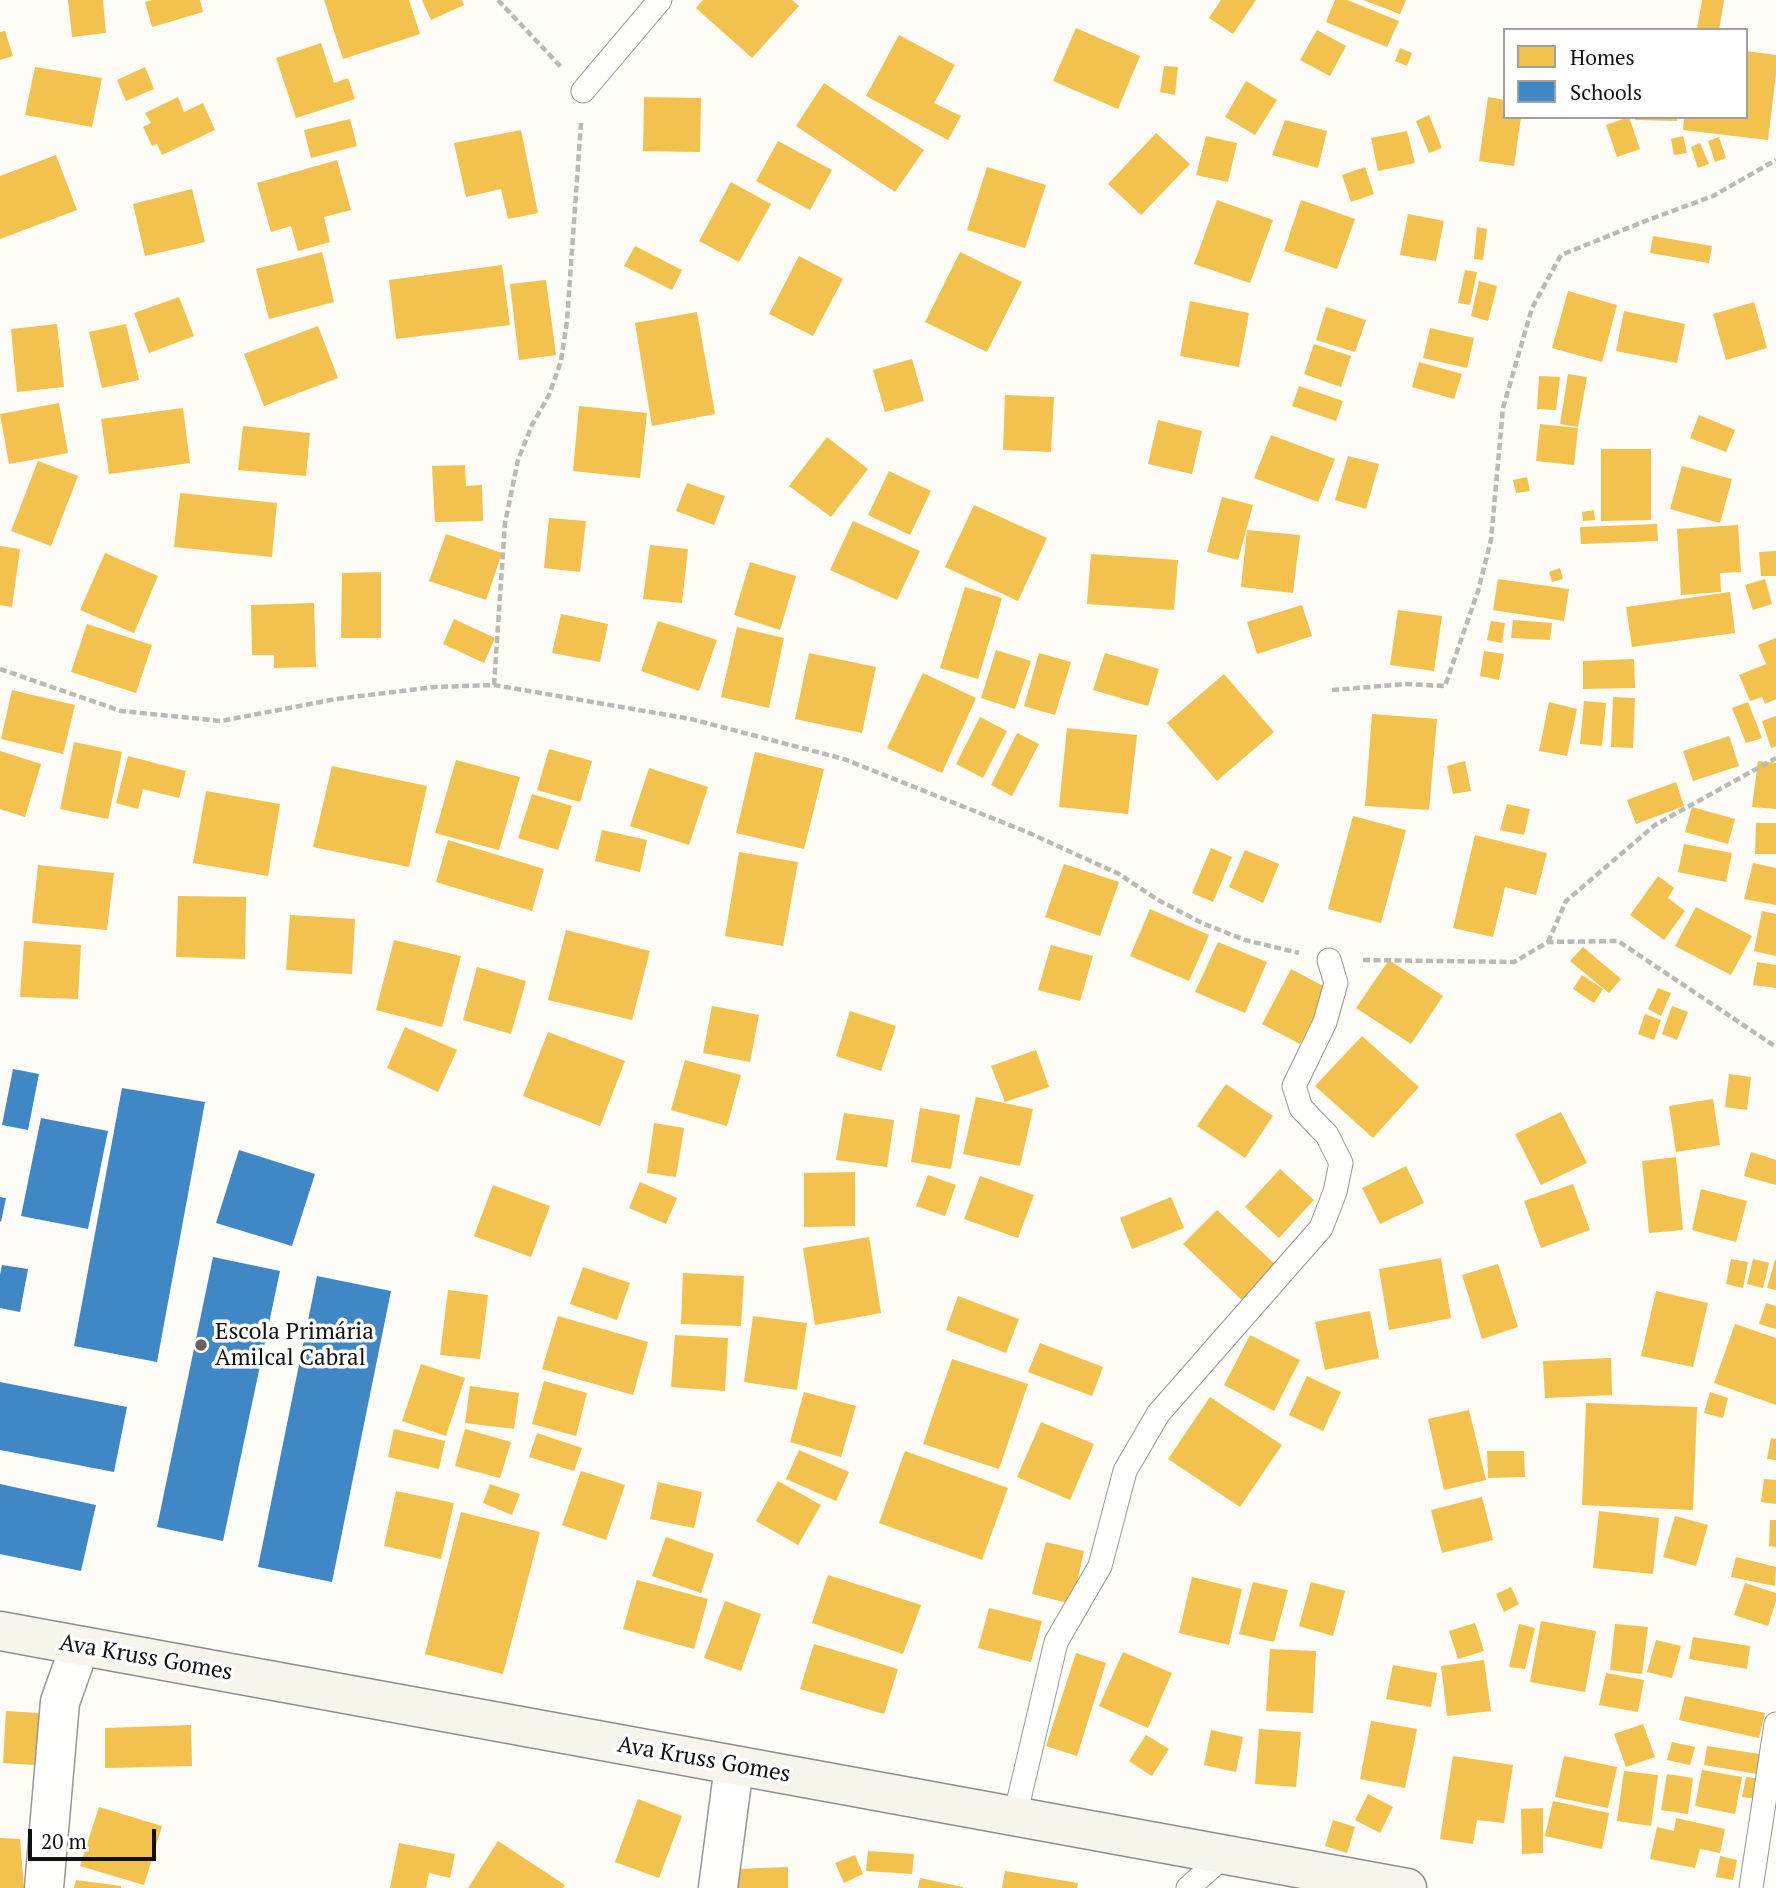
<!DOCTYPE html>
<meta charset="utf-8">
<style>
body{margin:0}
#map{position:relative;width:1776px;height:1888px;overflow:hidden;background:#fdfcf7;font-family:"PT Serif",serif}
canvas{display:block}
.legend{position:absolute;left:1503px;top:28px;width:245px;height:91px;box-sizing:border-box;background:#fff;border:2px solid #a0a0a0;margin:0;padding:9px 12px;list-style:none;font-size:21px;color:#111}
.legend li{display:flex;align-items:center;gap:14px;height:35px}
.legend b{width:35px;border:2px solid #a0a0a0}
.scale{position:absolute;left:28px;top:1829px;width:128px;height:32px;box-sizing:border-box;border:4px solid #111;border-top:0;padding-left:9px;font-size:21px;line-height:24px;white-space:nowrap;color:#111;-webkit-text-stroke:5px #fff;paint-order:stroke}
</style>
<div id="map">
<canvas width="1776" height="1888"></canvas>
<ul class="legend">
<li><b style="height:19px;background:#f2c14e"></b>Homes</li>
<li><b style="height:19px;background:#3f88c5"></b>Schools</li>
</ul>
<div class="scale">20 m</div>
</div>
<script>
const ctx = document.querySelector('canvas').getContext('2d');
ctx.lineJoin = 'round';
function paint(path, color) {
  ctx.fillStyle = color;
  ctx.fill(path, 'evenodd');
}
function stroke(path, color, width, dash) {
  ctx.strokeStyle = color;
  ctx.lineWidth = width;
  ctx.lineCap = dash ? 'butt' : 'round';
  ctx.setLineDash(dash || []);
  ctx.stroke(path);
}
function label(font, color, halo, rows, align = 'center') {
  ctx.font = font + ' "PT Serif",serif';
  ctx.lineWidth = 7;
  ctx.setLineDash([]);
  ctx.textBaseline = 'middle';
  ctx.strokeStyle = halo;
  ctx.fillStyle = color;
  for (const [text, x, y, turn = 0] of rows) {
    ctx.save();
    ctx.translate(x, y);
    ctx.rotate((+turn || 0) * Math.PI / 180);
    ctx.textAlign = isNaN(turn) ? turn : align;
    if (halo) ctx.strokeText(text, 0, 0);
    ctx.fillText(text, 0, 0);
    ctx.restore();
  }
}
const homes = new Path2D(`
 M68,0H103L106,33L72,37Z
 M152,0H200L203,12L152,27L145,2Z
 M324,0H409L420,34L343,59Z
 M422,0H462L464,5L431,20Z
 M703,0H792L799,6L752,58L696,8Z
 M1221,0H1256L1233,34L1209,18Z
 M1335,0H1347L1399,21L1387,47L1326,22Z
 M1363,0H1406L1400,14Z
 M1702,0H1724L1719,30L1697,29Z
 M1076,28L1140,56L1118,109L1053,81Z
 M1317,30L1346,46L1330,76L1300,60Z
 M5,31L13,56L0,60V32Z
 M899,35L955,65L934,103L961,116L948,140L866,96Z
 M321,43L334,83L348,78L355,99L296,118L276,58Z
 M1400,48L1412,53L1407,66L1395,61Z
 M1746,51L1776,55V74L1768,140L1683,130L1684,117H1746Z
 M1164,66L1178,67L1175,95L1160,92Z
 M35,67L102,78L92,127L25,115Z
 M145,67L154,89L126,101L117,80Z
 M1246,81L1277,100L1255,135L1225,117Z
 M824,83L924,150L895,192L796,126Z
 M178,97L184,112L203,103L215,130L162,155L157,144L152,146L143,127L151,123L145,113Z
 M644,97L701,98L700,152L643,151Z
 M1488,97L1505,100V117H1521L1514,166L1479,161Z
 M1429,115L1442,148L1429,153L1416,121Z
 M1629,117L1640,149L1617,157L1606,125Z
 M1636,117H1677V121L1635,120Z
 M350,119L357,146L311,158L304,130Z
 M1285,120L1327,131L1318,168L1272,155Z
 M521,130L538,213L508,219L501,189L466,197L454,143Z
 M1407,131L1415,163L1378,171L1371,138Z
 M1156,133L1190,164L1141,215L1108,184Z
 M1206,136L1237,143L1228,182L1196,175Z
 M1683,136L1687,153L1674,155L1671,139Z
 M1719,137L1726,158L1715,162L1708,141Z
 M778,141L832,170L810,210L756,181Z
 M1700,143L1709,164L1698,168L1691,147Z
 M56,155L77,210L0,239V176Z
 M337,160L351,210L324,217L330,242L298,251L291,226L271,232L257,183Z
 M987,167L1046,185L1025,248L967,230Z
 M1365,167L1374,194L1351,202L1342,175Z
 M731,182L771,204L739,262L699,241Z
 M192,189L205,242L145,256L133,204Z
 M1217,200L1273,220L1250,283L1194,264Z
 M1301,200L1355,219L1337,269L1284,251Z
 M1408,214L1444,221L1436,261L1400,255Z
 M1477,227L1487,229L1483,260L1474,259Z
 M1653,236L1712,246L1709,263L1650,253Z
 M635,246L682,270L672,290L624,266Z
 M322,252L334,302L269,319L256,269Z
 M960,252L1022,282L987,352L925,322Z
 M799,256L843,279L813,336L769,314Z
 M502,265L510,325L396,339L389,280Z
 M1465,270L1477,272L1470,305L1458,303Z
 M546,280L556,355L519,360L510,284Z
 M1479,281L1497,286L1488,321L1471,316Z
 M1568,291L1617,305L1602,362L1552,348Z
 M179,297L194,336L149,353L134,313Z
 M1190,301L1249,313L1239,367L1180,356Z
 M1754,302L1767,348L1726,360L1713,314Z
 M1326,307L1366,320L1355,352L1316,340Z
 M1624,311L1685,324L1677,363L1616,351Z
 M697,312L715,414L652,426L635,323Z
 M57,324L64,387L17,392L11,329Z
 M126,324L139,380L102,388L89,332Z
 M318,326L338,378L264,406L244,354Z
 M1430,328L1474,338L1467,368L1423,358Z
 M1314,344L1351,356L1341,387L1304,374Z
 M912,359L924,401L885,412L873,370Z
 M1419,362L1462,374L1454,399L1412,387Z
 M1568,374L1587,377L1578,427L1560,424Z
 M1539,376L1560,377L1556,410L1537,409Z
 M1299,386L1343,401L1336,421L1292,406Z
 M1005,395L1054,397L1051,452L1003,450Z
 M59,403L68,453L9,464L0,414Z
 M579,406L647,413L640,478L573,471Z
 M183,408L190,463L109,474L101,419Z
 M1699,415L1735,430L1726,452L1690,438Z
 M1158,420L1202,431L1192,474L1148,464Z
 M1540,424L1578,428L1574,465L1536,461Z
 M243,426L310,433L306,476L238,470Z
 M1271,435L1335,459L1318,502L1254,478Z
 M827,437L868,469L831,517L789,486Z
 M1601,449H1651V520L1601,521Z
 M1348,456L1379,464L1366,509L1335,500Z
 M38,461L78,476L51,546L11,531Z
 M465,465L466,486L482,485L483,521L435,522L432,466Z
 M1682,466L1732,479L1720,523L1670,509Z
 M889,471L931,491L910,535L868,515Z
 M1527,477L1530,491L1516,493L1513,480Z
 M687,483L725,496L714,525L676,511Z
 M180,493L277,503L272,557L174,547Z
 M1222,497L1253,505L1238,560L1207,552Z
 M974,505L1047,538L1018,601L945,567Z
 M1594,510L1595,520L1583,521L1582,512Z
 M549,518L586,521L580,572L544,568Z
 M853,521L920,551L897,600L830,570Z
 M1657,524L1658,541L1581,544L1580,527Z
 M1738,525L1741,572L1720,573L1721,592L1681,595L1677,529Z
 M1247,530L1300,535L1293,593L1241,587Z
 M446,534L502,553L486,600L429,581Z
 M650,545L688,549L682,603L643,599Z
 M0,546L20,549L12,607L0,605Z
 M1776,551V576H1761L1759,552Z
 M105,553L158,576L134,633L80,610Z
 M1091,554L1178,560L1174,610L1087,604Z
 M750,562L796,576L780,630L734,615Z
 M1560,568L1563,579L1552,582L1549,572Z
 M381,572V638H341L342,573Z
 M1498,579L1569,589L1564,621L1493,610Z
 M1765,579L1772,604L1753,610L1745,585Z
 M965,587L1002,598L978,679L940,668Z
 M1730,592L1735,633L1632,647L1626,607Z
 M314,603L316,667L274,668V655H252L251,605Z
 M1302,605L1312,636L1257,654L1247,622Z
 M1398,610L1442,616L1434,671L1390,665Z
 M561,614L608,624L600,662L552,653Z
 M454,619L495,638L484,663L443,644Z
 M1513,620L1552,623L1550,640L1511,638Z
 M658,621L717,640L699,691L641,671Z
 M1491,621L1505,623L1502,643L1487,640Z
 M87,624L152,645L136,693L71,672Z
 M737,627L784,638L769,708L721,697Z
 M1776,638V699L1765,704L1762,697L1750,701L1739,675L1766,664L1758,645Z
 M996,650L1031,661L1015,709L981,698Z
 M1484,651L1504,654L1499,680L1480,676Z
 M809,653L876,667L862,733L795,719Z
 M1039,653L1071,662L1055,715L1024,706Z
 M1105,653L1159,669L1148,706L1093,690Z
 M1634,659L1635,688L1583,689V661Z
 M923,673L976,698L942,773L887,748Z
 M1224,674L1274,732L1217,781L1167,723Z
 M12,690L75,705L63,754L1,739Z
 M1613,697L1635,698L1633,748L1611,747Z
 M1584,701L1606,703L1602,746L1580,744Z
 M1549,702L1577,709L1567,756L1539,751Z
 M1748,702L1762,738L1746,743L1732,708Z
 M1372,714L1437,719L1429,810L1365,806Z
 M1776,716V746L1771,748L1762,721Z
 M980,717L1007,731L983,778L956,764Z
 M1067,728L1137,735L1128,814L1059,807Z
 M1017,733L1039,744L1012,796L991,785Z
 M1729,736L1739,766L1693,781L1683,751Z
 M74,742L122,752L108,819L60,809Z
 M549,749L592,761L580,802L537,790Z
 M0,751L41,764L25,817L0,809Z
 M755,752L824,769L804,849L736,833Z
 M128,756L186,771L179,798L143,789L138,809L116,803Z
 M456,760L520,777L499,850L435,833Z
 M1465,761L1471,791L1453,794L1447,766Z
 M1758,761L1776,763V809L1752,807Z
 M332,766L427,786L409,867L313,847Z
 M649,768L708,787L689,845L630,826Z
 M1676,782L1684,806L1636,824L1627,800Z
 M206,791L280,804L268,876L193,863Z
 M532,794L572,806L558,850L518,838Z
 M1507,804L1530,809L1524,835L1500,830Z
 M1692,807L1735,819L1728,844L1685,832Z
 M1353,816L1406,830L1381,923L1328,909Z
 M1756,823H1776V854H1755Z
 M602,830L647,840L640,872L595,861Z
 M1475,835L1547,853L1536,895L1505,887L1493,937L1453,928Z
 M448,840L544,869L532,911L436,882Z
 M1684,844L1732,853L1726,882L1678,872Z
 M1211,848L1232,857L1213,902L1192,893Z
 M1245,850L1279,864L1263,903L1229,887Z
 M739,852L798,862L783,946L725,936Z
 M1753,863L1776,868V905L1744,899Z
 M1064,864L1119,882L1100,936L1045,917Z
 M38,865L114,873L107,930L32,923Z
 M1658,876L1674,888L1668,898L1685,911L1664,940L1630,915Z
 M178,896L246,897L245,959L176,957Z
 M1696,907L1752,936L1731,975L1675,946Z
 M1150,909L1209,935L1189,981L1130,956Z
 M1762,911L1776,914V956L1754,951Z
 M290,915L355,919L352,974L286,970Z
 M566,930L650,951L632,1020L548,1000Z
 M394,940L461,956L442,1027L376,1010Z
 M24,941L81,945L78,999L20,997Z
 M1218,942L1267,962L1245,1013L1195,992Z
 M1051,945L1093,956L1080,1001L1038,990Z
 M1583,947L1621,979L1609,993L1570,961Z
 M1389,960L1443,996L1411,1044L1356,1008Z
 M1757,962L1776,965V988L1753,985Z
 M477,967L526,981L511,1034L463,1020Z
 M1291,969L1329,989L1300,1044L1262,1024Z
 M1582,975L1603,989L1594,1003L1573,989Z
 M1658,988L1671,993L1661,1016L1648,1009Z
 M712,1006L759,1015L750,1062L703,1053Z
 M1672,1006L1688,1012L1677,1040L1662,1034Z
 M850,1011L896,1026L881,1071L836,1056Z
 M1645,1014L1661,1020L1654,1040L1638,1034Z
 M405,1027L457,1050L438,1092L387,1068Z
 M548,1032L625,1061L600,1126L523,1096Z
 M1362,1036L1419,1087L1373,1138L1315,1086Z
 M1036,1050L1049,1087L1005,1102L991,1066Z
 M685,1060L741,1075L727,1126L671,1110Z
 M1729,1074L1751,1077L1747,1110L1725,1107Z
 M1226,1084L1273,1116L1245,1158L1197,1126Z
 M976,1097L1033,1109L1020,1166L963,1154Z
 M1713,1099L1720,1145L1676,1152L1669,1106Z
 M920,1108L960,1115L951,1169L911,1162Z
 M1561,1112L1587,1163L1541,1185L1515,1134Z
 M844,1113L894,1120L887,1167L836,1160Z
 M654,1123L684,1128L676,1177L647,1173Z
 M1751,1152L1776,1160V1185L1744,1176Z
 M1676,1157L1683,1230L1649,1233L1642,1161Z
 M1406,1166L1424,1203L1380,1224L1362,1188Z
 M1280,1169L1314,1200L1279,1238L1245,1207Z
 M855,1172V1226L804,1227V1173Z
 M928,1175L956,1185L945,1216L916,1206Z
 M980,1176L1034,1195L1018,1238L964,1219Z
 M640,1182L677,1198L666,1224L629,1208Z
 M1573,1184L1590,1230L1541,1248L1524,1201Z
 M493,1185L550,1206L531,1257L474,1236Z
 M1701,1189L1747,1201L1736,1242L1692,1230Z
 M1171,1197L1184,1228L1132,1249L1120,1218Z
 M1217,1210L1279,1268L1245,1303L1183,1244Z
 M869,1237L881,1313L815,1325L803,1248Z
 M1441,1258L1451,1318L1389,1330L1379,1269Z
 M1731,1259L1748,1262L1743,1288L1726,1284Z
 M1753,1259L1769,1263L1763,1288L1747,1284Z
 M1775,1260H1776V1290L1767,1288Z
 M1498,1264L1518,1327L1482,1339L1462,1275Z
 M583,1267L630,1283L617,1320L570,1304Z
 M683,1273L744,1276L741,1326L681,1324Z
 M448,1290L488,1295L480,1359L440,1355Z
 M1656,1291L1708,1303L1693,1367L1641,1356Z
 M958,1296L1019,1319L1006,1353L946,1330Z
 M1766,1303L1776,1306V1329L1759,1324Z
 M1370,1311L1379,1358L1325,1370L1315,1322Z
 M558,1316L648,1342L633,1395L542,1369Z
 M753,1316L807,1323L797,1390L744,1382Z
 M1735,1324L1776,1338V1405L1714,1383Z
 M675,1335L728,1338L725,1391L671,1387Z
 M1250,1335L1300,1360L1274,1411L1224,1385Z
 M1040,1343L1103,1367L1092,1396L1028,1372Z
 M1611,1358L1612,1395L1545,1398L1543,1361Z
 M952,1359L1028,1384L999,1469L923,1444Z
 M421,1364L465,1378L446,1436L402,1421Z
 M1307,1376L1341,1392L1323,1431L1289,1415Z
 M544,1381L587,1393L576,1436L532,1424Z
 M470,1386L519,1393L514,1429L465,1423Z
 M804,1392L856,1406L841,1457L790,1442Z
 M1710,1392L1728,1398L1723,1418L1704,1413Z
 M1210,1397L1282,1445L1240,1507L1168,1459Z
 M1586,1403L1697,1407L1693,1510L1582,1505Z
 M1469,1410L1486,1480L1444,1490L1428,1419Z
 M1041,1422L1094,1444L1070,1500L1017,1477Z
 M394,1429L445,1441L439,1469L388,1457Z
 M465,1429L511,1442L500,1478L455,1466Z
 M537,1433L582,1448L574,1471L529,1457Z
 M1771,1438L1776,1439V1460L1767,1459Z
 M799,1450L849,1472L836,1501L786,1479Z
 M905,1451L1008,1488L982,1560L879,1523Z
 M1487,1451H1524L1525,1477L1488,1478Z
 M581,1471L625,1485L606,1540L562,1525Z
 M1764,1479L1776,1480V1504L1761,1502Z
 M778,1481L821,1505L798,1545L756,1521Z
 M658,1482L702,1492L694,1528L650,1519Z
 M490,1484L520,1494L512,1515L483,1503Z
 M396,1491L454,1503L441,1559L384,1546Z
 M1482,1497L1493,1540L1442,1553L1431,1510Z
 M1599,1511L1659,1518L1653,1574L1593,1568Z
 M461,1512L540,1532L503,1674L425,1654Z
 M1675,1516L1708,1525L1696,1566L1663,1557Z
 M1770,1520H1776V1547L1769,1546Z
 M666,1537L714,1554L701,1593L652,1576Z
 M1046,1542L1084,1551L1072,1604L1032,1594Z
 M1736,1557L1776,1567L1775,1586L1731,1577Z
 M828,1575L921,1605L903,1654L812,1623Z
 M1192,1577L1242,1589L1229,1645L1179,1633Z
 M637,1580L708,1599L694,1649L623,1629Z
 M1253,1582L1288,1590L1274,1642L1239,1634Z
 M1311,1582L1345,1591L1333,1636L1299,1626Z
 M1745,1583L1776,1593V1601L1768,1626L1734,1615Z
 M1511,1587L1519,1604L1504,1612L1496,1594Z
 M725,1601L761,1614L741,1671L704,1658Z
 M989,1608L1042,1621L1031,1662L978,1648Z
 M1541,1621L1596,1631L1585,1692L1530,1682Z
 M1475,1623L1484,1651L1458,1659L1449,1631Z
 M1519,1624L1535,1628L1525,1669L1509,1667Z
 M1615,1624L1648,1627L1642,1674L1610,1670Z
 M1693,1637L1750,1646L1747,1669L1689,1659Z
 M1656,1640L1681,1646L1672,1678L1647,1672Z
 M814,1644L898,1669L884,1714L800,1689Z
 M1270,1649L1316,1651L1313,1713L1266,1711Z
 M1123,1652L1172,1673L1148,1728L1099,1706Z
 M1076,1653L1106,1663L1077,1756L1046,1746Z
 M1484,1660L1491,1711L1447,1716L1441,1666Z
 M1393,1665L1437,1673L1431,1707L1386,1699Z
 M1606,1673L1644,1680L1638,1712L1599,1705Z
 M1685,1696L1765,1713L1759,1738L1679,1720Z
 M6,1711L53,1714L49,1766L3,1763Z
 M1371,1721L1417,1729L1405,1788L1360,1779Z
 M1643,1724L1655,1757L1626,1767L1614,1734Z
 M191,1725L192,1766L105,1768V1728Z
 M1259,1729L1301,1732L1296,1787L1255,1784Z
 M1211,1730L1243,1737L1236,1772L1204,1765Z
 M1146,1735L1169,1749L1152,1776L1129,1761Z
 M1672,1742L1695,1747L1690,1765L1667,1760Z
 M1707,1746L1766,1755L1763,1775L1704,1765Z
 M1453,1756L1513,1765L1504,1823L1477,1820L1473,1844L1440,1839Z
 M1564,1756L1617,1767L1608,1808L1555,1797Z
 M1702,1770L1742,1777L1735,1814L1695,1806Z
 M1624,1771L1658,1775L1651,1826L1617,1821Z
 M1667,1774L1693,1778L1688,1814L1661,1810Z
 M1746,1777L1762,1779L1759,1799L1742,1797Z
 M1368,1794L1393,1807L1380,1833L1355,1820Z
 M638,1799L682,1816L659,1878L615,1862Z
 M1553,1801L1609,1813L1602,1849L1545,1836Z
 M99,1807L162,1826L144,1885L80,1866Z
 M1543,1808V1853L1522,1854L1521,1809Z
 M1676,1818L1725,1829L1720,1853L1700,1849L1695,1868L1650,1859L1657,1827L1674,1831Z
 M1333,1820L1355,1827L1347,1853L1325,1846Z
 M0,1838L20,1839L24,1888H0Z
 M498,1841L565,1885L563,1888H468Z
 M399,1843L455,1854L450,1878L429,1873L426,1888H390Z
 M868,1851L914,1854L912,1874L866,1871Z
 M855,1855L863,1874L844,1883L835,1863Z
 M1720,1856L1737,1860L1733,1880L1716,1877Z
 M788,1867V1888H735V1869Z
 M1005,1871L1078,1883L1077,1888H1002Z
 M920,1878L963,1887V1888H918Z
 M76,1880L121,1886V1888H74Z`);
const schools = new Path2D(`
 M13,1069L39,1074L28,1130L2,1125Z
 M122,1088L205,1102L157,1362L74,1346Z
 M41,1118L108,1131L88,1229L21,1216Z
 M239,1150L315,1174L292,1246L216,1223Z
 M0,1197L6,1198L1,1222L0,1221Z
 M213,1257L280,1271L223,1541L157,1527Z
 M2,1265L28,1269L20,1312L0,1308V1275Z
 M317,1276L391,1291L332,1582L258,1567Z
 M0,1382L127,1407L114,1472L0,1450Z
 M0,1484L96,1505L81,1571L0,1554Z`);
const path = new Path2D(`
 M498,0L561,67
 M0,669L121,711L221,721L336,699L435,687L494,685L691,719L844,759L1027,832L1119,874L1158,900L1202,923L1245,940L1299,953
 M494,685L505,523L518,460L532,425L549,395L561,361L567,321L581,123
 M1332,690L1406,684L1445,686L1478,591L1491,540L1503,408L1532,308L1561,255L1648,220L1713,196L1776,160
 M1548,942L1566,901L1655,825L1776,758
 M1363,960L1514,962L1548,942L1618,941L1776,1047`);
const lane = new Path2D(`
 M583,91L660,0
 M1015,1816L1056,1642L1100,1566L1125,1471L1158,1414L1321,1228L1335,1192L1341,1163L1327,1135L1301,1108L1294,1086L1325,1022L1336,983L1329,960
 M1188,1888L1225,1855
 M1751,1888L1776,1724`);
const street = new Path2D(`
 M44,1888L60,1702L80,1646
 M718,1888L734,1766`);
const secondary = new Path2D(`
 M0,1631L1407,1888`);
const markers = [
 [201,1345,7,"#646362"]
];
const poiNames = [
 ["Escola Primária",215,1332],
 ["Amilcal Cabral",215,1358]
];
const streetNames = [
 ["Ava Kruss Gomes",146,1658,10],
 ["Ava Kruss Gomes",704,1760,10]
];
paint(homes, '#f2c14e');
paint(schools, '#3f88c5');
stroke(lane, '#979795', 25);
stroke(street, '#979795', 41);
stroke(secondary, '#8e8d8b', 41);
stroke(path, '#b9b9b8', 4.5, [7, 3.5]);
stroke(lane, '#fffffe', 23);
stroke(street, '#fffffe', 38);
stroke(secondary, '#f6f4eb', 38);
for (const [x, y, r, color] of markers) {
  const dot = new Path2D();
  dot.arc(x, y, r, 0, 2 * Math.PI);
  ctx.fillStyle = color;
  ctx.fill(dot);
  stroke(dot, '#fff', 2.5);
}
label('23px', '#111', '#fff', poiNames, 'left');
label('23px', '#111', '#fff', streetNames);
</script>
